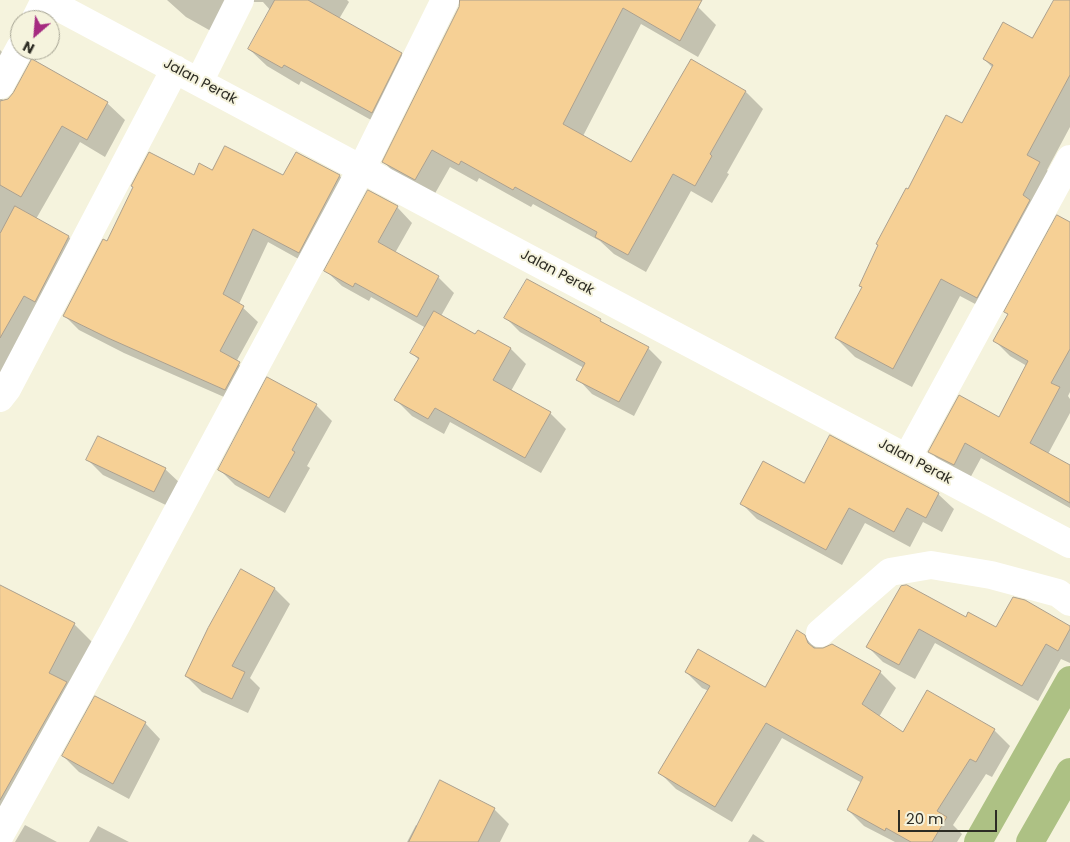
<!DOCTYPE html>
<style>
body{margin:0}
#map{position:relative;width:1070px;height:842px;overflow:hidden;background:#f5f3dd;font-family:Poppins,sans-serif}
canvas{display:block}
.north{position:absolute;left:10px;top:10px;width:50px;height:50px;box-sizing:border-box;background:#f5f3dd;border:1px solid #a5a393;border-radius:50%;rotate:207deg;font-size:14px;font-weight:700;line-height:20px;text-align:center;color:#2d2c24}
.north::after{content:'';display:block;margin:auto;width:18px;height:22px;background:#a52b80;clip-path:polygon(50% 0,100% 100%,50% 72%,0 100%)}
.scale{position:absolute;left:898px;top:810px;width:99px;height:22px;box-sizing:border-box;border:2px solid #2d2c24;border-top:0;padding-left:6px;font-size:15px;line-height:18px;white-space:nowrap;color:#2d2c24;-webkit-text-stroke:4px #f5f3dd;paint-order:stroke}
</style>
<div id="map">
<canvas width="1070" height="842"></canvas>
<div class="north">N</div>
<div class="scale">20 m</div>
</div>
<script>
const ctx = document.querySelector('canvas').getContext('2d');
ctx.lineJoin = 'round';
function paint(path, color) {
  ctx.fillStyle = color;
  ctx.fill(path, 'evenodd');
}
function stroke(path, color, width, dash) {
  ctx.strokeStyle = color;
  ctx.lineWidth = width;
  ctx.lineCap = dash ? 'butt' : 'round';
  ctx.setLineDash(dash || []);
  ctx.stroke(path);
}
function label(font, color, halo, rows, align = 'center') {
  ctx.font = font + ' Poppins,sans-serif';
  ctx.lineWidth = 4;
  ctx.setLineDash([]);
  ctx.textBaseline = 'middle';
  ctx.strokeStyle = halo;
  ctx.fillStyle = color;
  for (const [text, x, y, turn = 0] of rows) {
    ctx.save();
    ctx.translate(x, y);
    ctx.rotate((+turn || 0) * Math.PI / 180);
    ctx.textAlign = isNaN(turn) ? turn : align;
    if (halo) ctx.strokeText(text, 0, 0);
    ctx.fillText(text, 0, 0);
    ctx.restore();
  }
}
const shadow = new Path2D(`
 M167,0H237L218,35L186,17Z
 M250,0H347L349,2L339,19L401,54L418,71L389,130L301,81L299,85L267,66L249,49L271,11L263,2H254Z
 M460,0H686L698,7L716,25L698,57L641,24L583,136L632,163L746,92L763,109L727,173L729,174L712,203L691,191L646,272L614,254L600,241L533,204L531,207L479,178L477,182L450,167L433,197L401,180L384,162L460,7Z
 M1055,0H1070V127L1047,170L1058,181L996,315L960,296L912,387L855,357L836,338L863,287L909,190L962,124L993,68L984,59L1032,39Z
 M0,50L18,68L4,96L2,101L107,103L125,120L105,157L80,142L36,219L69,237L86,255L0,396Z
 M296,153L340,176L354,191L313,267L268,242L239,304L258,322L236,362L254,378L240,404L124,353L79,330L65,316L108,242L194,177L213,172L283,177Z
 M397,207L412,223L395,253L438,277L454,293L441,316L476,336L479,331L511,349L526,364L511,391L550,413L566,429L541,473L450,422L444,434L412,416L396,400L419,360L412,353L426,328L371,297L369,301L342,286L326,271Z
 M1070,224V392L1068,396L1070,399V413L1048,454L1070,467V508L981,458L969,480L945,467L930,451L1000,419L1027,366L1010,356L994,340L1009,315L1006,312Z
 M506,318L600,320L605,326L648,348L662,362L634,416L592,394L578,379L584,368L520,332Z
 M316,405L332,421L307,466L310,468L285,513L235,485L219,469Z
 M88,460L165,469L181,484L170,507L103,475Z
 M804,484L938,494L954,509L942,532L923,522L910,547L865,523L842,565L757,519L742,504Z
 M241,570L275,589L290,604L250,678L260,688L248,713L202,692L186,676Z
 M0,587L74,624L94,644L0,842Z
 M902,587L966,618L996,629L1070,627V663L1061,659L1038,701L935,643L915,679L883,662L868,647Z
 M804,636L817,649L880,672L896,688L879,717L904,734L994,730L1010,746L992,777L986,774L953,825L962,834L957,842H895L864,826L848,810L862,783L782,738L732,822L676,789L660,773L709,691L702,688L686,672L765,689Z
 M145,723L160,739L129,799L79,772L63,756Z
 M494,809L509,824L500,842H407L416,825L418,826Z
 M25,825L57,842H15Z
 M98,826L129,842H89Z
 M753,834L765,842H748Z`);
const building = new Path2D(`
 M275,0H308L402,53L372,113L284,65L282,68L248,49Z
 M460,0H702L680,41L623,8L563,124L631,162L691,59L746,91L710,154L712,156L695,186L673,174L628,255L595,237L597,232L515,187L513,190L461,161L459,165L432,150L415,180L382,162L459,7Z
 M1054,0H1070V75L1027,155L1040,162L1023,195L1030,200L977,298L941,279L893,369L835,338L862,287L859,286L878,245L876,244L906,188L908,189L946,115L962,123L993,65L983,59L1003,22L1032,38Z
 M32,59L108,102L87,140L62,126L21,197L0,185V101L8,99L13,93Z
 M225,146L283,175L296,152L340,175L299,253L253,229L223,294L244,306L220,351L240,362L225,390L108,338L63,316L103,239L107,241L133,187L131,186L149,152L194,175L199,163L212,170Z
 M368,190L398,206L378,242L439,276L417,317L355,283L353,287L324,271Z
 M15,206L69,236L35,302L24,296L0,338V234Z
 M1057,215L1070,222V349L1051,383L1060,387L1030,443L1070,465V503L965,443L954,465L928,452L959,395L999,417L1028,361L993,341L1008,314L1004,312Z
 M527,279L601,319L600,321L649,347L619,402L576,380L585,363L504,318Z
 M434,311L475,334L478,330L511,348L493,380L551,412L525,458L435,408L428,419L394,400L419,358L410,353Z
 M267,377L317,404L292,450L295,452L269,498L218,470Z
 M830,435L939,493L926,518L907,508L894,532L849,508L826,550L740,504L763,461L804,483Z
 M98,436L166,468L154,492L86,460Z
 M241,569L275,588L232,666L245,672L232,699L185,676L208,628Z
 M0,585L75,623L49,673L67,682L0,800Z
 M907,585L966,617L968,612L996,627L1013,597L1025,600L1070,626V629L1058,651L1046,644L1022,686L919,629L899,665L866,647L901,586Z
 M797,630L805,635L808,643L814,648H823L832,644L881,671L862,704L903,732L927,690L995,729L976,762L970,759L937,811L947,817L932,842H911L886,828L885,831L847,810L863,777L766,723L715,807L658,773L710,686L685,672L698,649L765,687Z
 M95,696L146,722L113,784L62,756Z
 M440,780L495,808L478,842H409Z`);
const minor = new Path2D(`
 M45,0L530,259L1070,544
 M35,20L45,0
 M199,82L240,0
 M0,85L20,48
 M0,398L7,389L175,69
 M907,458L1070,159
 M820,633L890,572L931,565L991,575L1058,593L1070,602
 M0,835L116,626L362,168L445,0`);
const major = new Path2D(`
 M978,842L1070,680
 M1030,842L1070,772`);
const streetNames = [
 ["Jalan Perak",200,82,28],
 ["Jalan Perak",557,273,28],
 ["Jalan Perak",915,462,28]
];
paint(shadow, '#0003');
paint(building, '#f6d095');
stroke(building, '#aca08e', 1);
stroke(minor, '#fff', 28);
stroke(major, '#adc184', 28);
label('14px', '#2d2c24', '#f5f3dd', streetNames);
</script>
